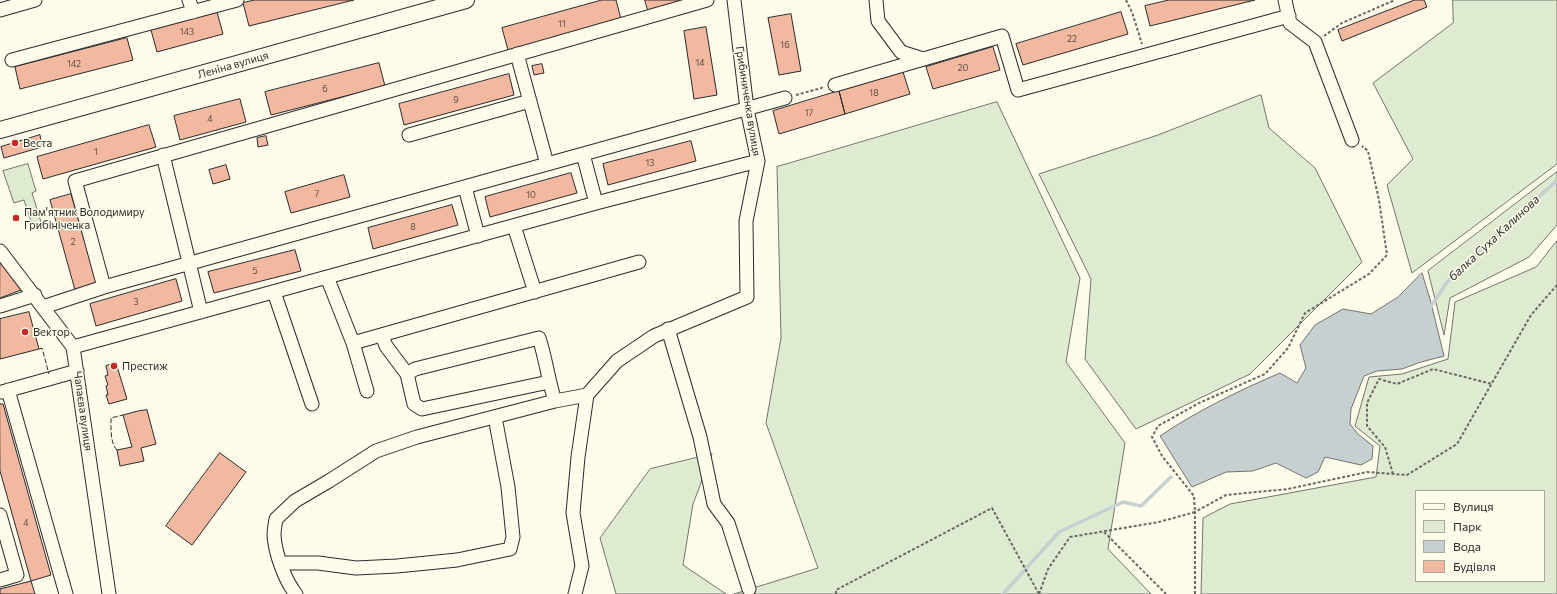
<!DOCTYPE html>
<meta charset="utf-8">
<style>
body{margin:0}
#map{position:relative;width:1557px;height:594px;overflow:hidden;background:#fdfbea;font-family:Commissioner,sans-serif}
canvas{display:block}
.legend{position:absolute;left:1415px;top:490px;width:130px;height:92px;box-sizing:border-box;background:#fdfbea;border:1px solid #a9a89e;margin:0;padding:5px 7px;list-style:none;font-size:12px;color:#2b2b2b}
.legend li{display:flex;align-items:center;gap:8px;height:20px}
.legend b{width:20px;border:1px solid #a9a89e}
</style>
<div id="map">
<canvas width="1557" height="594"></canvas>
<ul class="legend">
<li><b style="height:5px;background:#fdfbea"></b>Вулиця</li>
<li><b style="height:11px;background:#deebd1"></b>Парк</li>
<li><b style="height:11px;background:#c7d0d0"></b>Вода</li>
<li><b style="height:11px;background:#f2b8a0"></b>Будівля</li>
</ul>
</div>
<script>
const ctx = document.querySelector('canvas').getContext('2d');
ctx.lineJoin = 'round';
function paint(path, color) {
  ctx.fillStyle = color;
  ctx.fill(path, 'evenodd');
}
function stroke(path, color, width, dash) {
  ctx.strokeStyle = color;
  ctx.lineWidth = width;
  ctx.lineCap = dash ? 'butt' : 'round';
  ctx.setLineDash(dash || []);
  ctx.stroke(path);
}
function label(font, color, halo, rows, align = 'center') {
  ctx.font = font + ' Commissioner,sans-serif';
  ctx.lineWidth = 3;
  ctx.setLineDash([]);
  ctx.textBaseline = 'middle';
  ctx.strokeStyle = halo;
  ctx.fillStyle = color;
  for (const [text, x, y, turn = 0] of rows) {
    ctx.save();
    ctx.translate(x, y);
    ctx.rotate((+turn || 0) * Math.PI / 180);
    ctx.textAlign = isNaN(turn) ? turn : align;
    if (halo) ctx.strokeText(text, 0, 0);
    ctx.fillText(text, 0, 0);
    ctx.restore();
  }
}
const green = new Path2D(`
 M1453,0H1557V164L1412,273L1387,185L1413,159L1373,83L1453,23Z
 M1261,95L1269,128L1315,168L1362,262L1250,374L1136,429L1085,359L1091,279L1039,174L1158,135Z
 M997,102L1080,278L1066,362L1125,443L1108,549L1151,594H734L818,568L766,423L781,338L777,167Z
 M28,164L36,191L32,193L41,222L32,225L24,200L14,203L3,171Z
 M1557,172V225L1529,257L1450,298L1444,335L1428,271Z
 M1557,241V594H1201L1203,518L1230,504L1376,477L1380,446L1355,426L1369,377L1402,374L1448,359L1455,302L1536,267ZM1416,491H1544V581H1416Z
 M712,454L693,504L683,565L726,594H616L600,538L650,469Z`);
const water = new Path2D(`
 M1422,273L1430,299L1444,356L1421,362L1402,369L1377,371L1364,376L1351,409L1350,424L1358,434L1373,446L1372,459L1361,465L1325,457L1318,472L1306,478L1276,463L1253,471L1226,472L1192,487L1160,436C1197,411 1238,391 1280,373L1297,383L1306,368L1300,345L1315,325L1343,309L1371,314L1398,297Z`);
const stream = new Path2D(`
 M1430,308L1447,282L1557,180
 M1003,594L1059,532L1123,502L1141,506L1171,477`);
const building = new Path2D(`
 M255,0H354L249,26L243,3Z
 M602,0H616L621,19L508,50L502,28Z
 M645,0H684L648,10Z
 M1169,0H1255L1150,26L1145,6Z
 M1415,0H1424L1427,7L1342,41L1338,30Z
 M217,12L223,34L157,52L151,30Z
 M1121,12L1128,34L1023,65L1016,44Z
 M791,14L801,71L779,75L768,18Z
 M706,27L717,95L694,99L684,31Z
 M127,38L133,60L20,89L15,67Z
 M993,47L1000,70L933,89L926,67Z
 M379,63L385,86L271,115L265,92Z
 M542,64L544,73L534,75L532,66Z
 M903,72L910,94L845,114L839,91Z
 M509,74L514,95L404,125L399,104Z
 M839,91L845,114L779,134L773,111Z
 M240,99L246,122L180,140L174,116Z
 M149,125L156,147L43,179L37,157Z
 M40,135L42,147L4,158L1,147Z
 M266,136L268,145L258,147L257,138Z
 M691,141L696,161L608,185L603,164Z
 M226,165L230,179L213,184L209,170Z
 M571,173L577,193L490,217L485,197Z
 M344,175L350,197L291,213L285,192Z
 M71,194L97,284L75,290L50,200Z
 M452,205L458,225L373,249L368,228Z
 M295,250L301,271L214,293L208,272Z
 M0,259L21,290L0,298Z
 M176,279L182,301L96,326L90,304Z
 M29,312L39,349L0,359V319Z
 M116,363L127,399L109,404L106,395H108L106,386L108,385L105,376L108,375L106,366Z
 M0,404H3L51,575L31,581L35,594H0V589L31,581L0,471Z
 M147,410L156,444L141,448L144,461L120,466L117,450L132,447L123,415L138,411Z
 M220,453L246,472L192,545L166,526Z`);
const path = new Path2D(`
 M1126,0L1132,12L1142,44
 M1324,36L1342,23L1395,0
 M796,95L825,87
 M1393,474L1385,447L1367,426V403L1379,379L1397,384L1433,369L1492,384
 M1104,532L1166,594
 M836,594V590L992,508L1039,594
 M1039,594L1048,569L1070,537L1159,522L1195,512L1194,496L1162,456L1152,437L1158,426L1199,403L1265,374L1288,348L1305,313L1369,274L1387,255L1379,200L1368,151L1362,146
 M1195,594V512L1226,495L1288,489L1367,472L1407,475L1457,444L1531,315L1557,285`);
const minor = new Path2D(`
 M189,0L193,12
 M876,0L878,21L901,52L923,59
 M1285,0L1290,23L1315,42L1352,140
 M0,10L35,0
 M517,54L547,164
 M12,60L237,0
 M835,85L1002,36L1018,90L1289,16
 M409,135L530,101
 M583,154L596,203
 M163,155L201,312
 M465,187L478,236
 M514,226L535,292
 M0,251L73,347L109,594
 M327,277L353,343L367,391
 M104,287L75,181L707,0
 M274,292L312,404
 M0,306L35,295
 M43,307L104,287L785,98
 M668,329L700,437L714,504L728,523L749,589
 M382,335L386,346L407,374
 M353,343L639,262
 M73,347L596,203L758,161
 M549,382L422,409L414,404L407,374L415,369L539,338C546,359 548,380 555,401
 M8,390L66,594
 M2,392L77,371
 M0,515L17,575L0,580
 M281,563H318L356,568L397,566L457,560L510,549L513,537L508,487L495,417
 M296,594C285,581 275,553 274,535C274,530 275,525 276,519L295,501L329,481L376,451L417,437L555,401L587,395
 M575,594L582,566L573,513L578,457L587,395L617,361L654,336L747,297L746,221L758,161L747,109L734,0`);
const major = new Path2D(`
 M0,130L466,0`);
const fence = new Path2D(`
 M39,349L42,348L49,374
 M117,450C110,443 111,428 111,418L123,415`);
const markers = [
 [15,143,4,"#c62828"],
 [16,218,4,"#c62828"],
 [25,332,4,"#c62828"],
 [114,366,4,"#c62828"]
];
const numberNames = [
 ["11",562,24],
 ["143",187,32],
 ["22",1072,39],
 ["16",785,45],
 ["14",700,63],
 ["142",74,64],
 ["20",963,68],
 ["6",325,89],
 ["18",874,93],
 ["9",456,100],
 ["17",809,113],
 ["4",210,119],
 ["1",96,152],
 ["13",650,163],
 ["7",317,194],
 ["10",531,195],
 ["8",413,227],
 ["2",73,242],
 ["5",255,271],
 ["3",136,302],
 ["4",26,523]
];
const streetNames = [
 ["Леніна вулиця",233,65,-16],
 ["Грибиниченка вулиця",748,101,81],
 ["Чапаєва вулиця",83,411,82]
];
const poiNames = [
 ["Веста",23,143],
 ["Пам'ятник Володимиру",24,212],
 ["Грибініченка",24,225],
 ["Вектор",33,332],
 ["Престиж",122,366]
];
const waterNames = [
 ["балка Суха Калинова",1494,238,-43]
];
paint(green, '#deebd1');
stroke(green, '#74746e', 1);
paint(water, '#c7d0d0');
stroke(water, '#74746e', 1);
stroke(stream, '#c7d0d0', 3.5);
paint(building, '#f2b8a0');
stroke(building, '#2b2b2b', 1);
stroke(minor, '#2b2b2b', 15);
stroke(major, '#2b2b2b', 18);
stroke(path, '#6a6964', 2, [3, 2]);
stroke(minor, '#fdfbea', 13);
stroke(major, '#fdfbea', 16);
stroke(fence, '#2b2b2b', 1, [5, 2]);
for (const [x, y, r, color] of markers) {
  const dot = new Path2D();
  dot.arc(x, y, r, 0, 2 * Math.PI);
  ctx.fillStyle = color;
  ctx.fill(dot);
  stroke(dot, '#fdfbea', 1.5);
}
label('9px', '#5d4e48', null, numberNames);
label('11px', '#2b2b2b', '#fdfbea', streetNames);
label('11px', '#2b2b2b', '#fdfbea', poiNames, 'left');
label('italic 12px', '#2b2b2b', '#fdfbea', waterNames);
</script>
